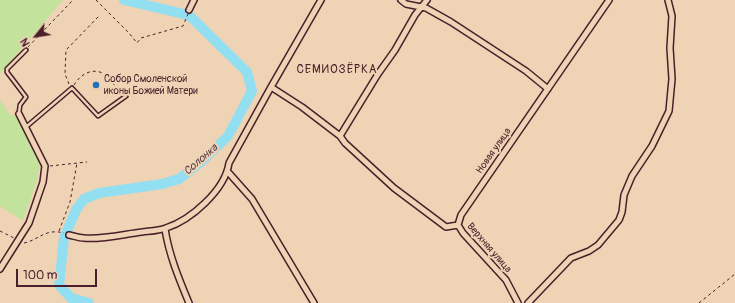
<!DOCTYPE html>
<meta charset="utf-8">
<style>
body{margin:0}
#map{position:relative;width:735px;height:303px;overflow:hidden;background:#eed3b5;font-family:Pangolin,sans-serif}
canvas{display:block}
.north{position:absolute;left:16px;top:16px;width:40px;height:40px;-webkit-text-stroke:3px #eed3b5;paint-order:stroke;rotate:240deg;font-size:11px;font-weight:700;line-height:16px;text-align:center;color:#4a1f2b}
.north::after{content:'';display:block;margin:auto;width:14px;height:18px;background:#4a1f2b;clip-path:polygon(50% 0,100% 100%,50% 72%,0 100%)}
.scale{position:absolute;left:16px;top:269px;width:81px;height:18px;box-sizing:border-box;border:2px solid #4a1f2b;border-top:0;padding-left:5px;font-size:12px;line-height:14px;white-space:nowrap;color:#4a1f2b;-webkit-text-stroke:3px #eed3b5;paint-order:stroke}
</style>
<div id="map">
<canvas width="735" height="303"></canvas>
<div class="north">N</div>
<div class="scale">100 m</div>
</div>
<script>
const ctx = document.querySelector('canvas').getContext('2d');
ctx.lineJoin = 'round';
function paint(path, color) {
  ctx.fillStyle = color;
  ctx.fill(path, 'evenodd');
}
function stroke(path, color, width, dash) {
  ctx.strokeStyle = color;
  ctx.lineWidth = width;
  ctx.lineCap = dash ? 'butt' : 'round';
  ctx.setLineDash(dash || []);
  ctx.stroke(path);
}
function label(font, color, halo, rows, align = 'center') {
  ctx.font = font + ' Pangolin,sans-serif';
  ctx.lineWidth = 4;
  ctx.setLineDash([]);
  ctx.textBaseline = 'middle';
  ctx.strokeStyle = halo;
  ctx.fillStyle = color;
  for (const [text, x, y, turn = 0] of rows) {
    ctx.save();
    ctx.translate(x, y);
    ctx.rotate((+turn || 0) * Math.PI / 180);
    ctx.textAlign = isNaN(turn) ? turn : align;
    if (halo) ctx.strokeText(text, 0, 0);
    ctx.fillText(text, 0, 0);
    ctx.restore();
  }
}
const green = new Path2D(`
 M0,0H63L0,74Z
 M0,100L10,115L17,116L40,162L37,180L23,221L0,206Z`);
const river = new Path2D(`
 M89,303L71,298L59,285L64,238L76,210L84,199L99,193L162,184L179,179L202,161L228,136L252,91L247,72L191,17L184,14L124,0`);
const path = new Path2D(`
 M96,0L129,33L137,43L141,38L183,26L188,14
 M28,47L73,0
 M69,84L65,74L66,50L100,15
 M74,85C81,73 95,66 107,76C112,81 117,89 121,95
 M50,166L87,162
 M0,231L14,238
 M59,231L70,202L77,163
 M24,243C39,240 45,228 64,233
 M699,303L735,274`);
const lane = new Path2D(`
 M19,113L20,105L26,97L7,72V69L26,50
 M26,127L72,88L98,116L126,96`);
const street = new Path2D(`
 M401,0L406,4L426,8L451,22L526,71L548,89
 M189,10L194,0
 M271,87L302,107L340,136L345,143L394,188L446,227L458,225
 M340,136L378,74L395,50L415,15L427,0
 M228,172L252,199L314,303
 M458,225L461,215L609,0
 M458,225L463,233L506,280L518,303
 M165,229C169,255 179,279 189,303
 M69,235C74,236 79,238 84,238C100,240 125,234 142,232C149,231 158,231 166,228C191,220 225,190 229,163L271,87L321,0
 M0,269L29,223L43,182L45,166L19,114
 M528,303L571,258L589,251L598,245L619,220L622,212L624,195L632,176L652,146L669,111L672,79L670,48L672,16L668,0`);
const markers = [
 [96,85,4,"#1f6fb2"]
];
const poiNames = [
 ["Собор Смоленской",104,79],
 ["иконы Божией Матери",104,91]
];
const streetNames = [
 ["Новая улица",494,151,-55],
 ["Верхняя улица",489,248,49]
];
const waterNames = [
 ["Солонка",201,160,-41]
];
const quarterNames = [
 ["СЕМИОЗЁРКА",337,70]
];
paint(green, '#c3e39c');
stroke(river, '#92dff2', 10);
stroke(lane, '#4a1f2b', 5.5);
stroke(street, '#4a1f2b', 8);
stroke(path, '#4a1f2b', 1, [3, 3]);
stroke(lane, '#eed3b5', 2.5);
stroke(street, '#eed3b5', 5);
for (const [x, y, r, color] of markers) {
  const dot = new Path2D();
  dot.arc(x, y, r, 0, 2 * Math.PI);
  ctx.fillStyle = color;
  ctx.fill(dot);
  stroke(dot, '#eed3b5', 1.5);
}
label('10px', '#4a1f2b', '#eed3b5', poiNames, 'left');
label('10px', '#4a1f2b', '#eed3b5', streetNames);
label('italic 11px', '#553c49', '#eed3b5', waterNames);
ctx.letterSpacing = '1px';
label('12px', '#4a1f2b', '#eed3b5', quarterNames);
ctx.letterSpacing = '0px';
</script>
